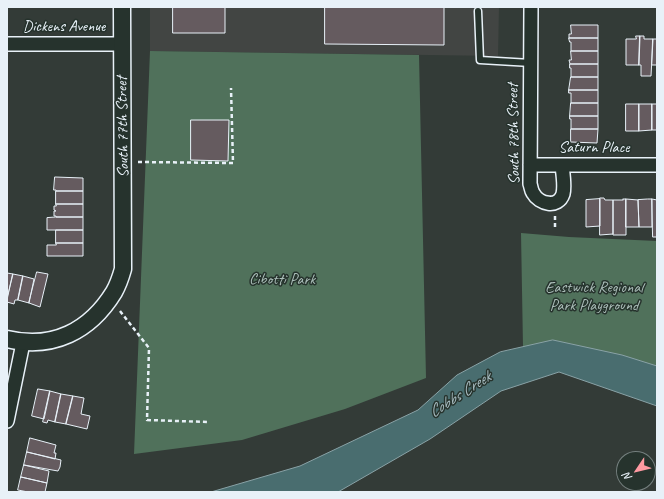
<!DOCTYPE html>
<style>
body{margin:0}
#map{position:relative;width:664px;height:499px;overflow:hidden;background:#333b37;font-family:Caveat,sans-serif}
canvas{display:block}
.frame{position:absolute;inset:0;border:8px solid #e8f1f8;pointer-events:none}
.north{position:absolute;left:616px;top:451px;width:40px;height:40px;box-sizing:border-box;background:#26332d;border:1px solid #747f7e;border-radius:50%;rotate:235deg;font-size:11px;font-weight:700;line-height:16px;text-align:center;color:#e8f1f8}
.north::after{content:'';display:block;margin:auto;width:14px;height:18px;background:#ff9aa2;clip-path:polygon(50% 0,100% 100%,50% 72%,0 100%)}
</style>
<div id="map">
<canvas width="664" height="499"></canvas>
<div class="frame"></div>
<div class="north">N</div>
</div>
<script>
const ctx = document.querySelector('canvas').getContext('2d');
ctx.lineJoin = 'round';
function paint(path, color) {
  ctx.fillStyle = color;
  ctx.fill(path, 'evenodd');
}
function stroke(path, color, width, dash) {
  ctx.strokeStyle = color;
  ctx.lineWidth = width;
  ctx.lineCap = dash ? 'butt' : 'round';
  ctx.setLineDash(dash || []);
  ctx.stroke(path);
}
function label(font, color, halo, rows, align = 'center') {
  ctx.font = font + ' Caveat,sans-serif';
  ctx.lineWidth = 3;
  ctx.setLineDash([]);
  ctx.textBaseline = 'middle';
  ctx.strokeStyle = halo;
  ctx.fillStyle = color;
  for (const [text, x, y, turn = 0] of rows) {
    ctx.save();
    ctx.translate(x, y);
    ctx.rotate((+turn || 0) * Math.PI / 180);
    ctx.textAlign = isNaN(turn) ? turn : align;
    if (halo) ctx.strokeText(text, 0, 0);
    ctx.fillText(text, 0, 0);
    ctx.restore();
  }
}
const built = new Path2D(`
 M150,7H499L498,56L150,51Z`);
const green = new Path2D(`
 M150,51L419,55L426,378L345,409L242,440L134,454Z
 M521,233L569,237L657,241V376L523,347Z`);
const water = new Path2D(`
 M553,340L622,355L657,366V406L559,372L501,391L430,439L338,492H211L300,466L418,410L457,375L500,352Z`);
const building = new Path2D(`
 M173,7H225V33H173Z
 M325,7H444V45L325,44Z
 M571,25H598V38H569V34H571Z
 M636,36H640L639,65H626V39H636Z
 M640,36H644V39H653L651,76H641V65H639Z
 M569,38H598V51H571V42H570Z
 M653,39H657V65H652Z
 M571,51H598V64H570L569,60H571Z
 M570,64H598V77H571V68H570Z
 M571,77H598V90H569Z
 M569,90H598V103H571V93H569Z
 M571,103H598V116H570Z
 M626,104H639V131H626Z
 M639,104H652V130L639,131Z
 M652,104H657V130H652Z
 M570,116H598V129H571V119H570Z
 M191,120H229L228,161L191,160Z
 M571,129H598L597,143L571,142Z
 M55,177L83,178V191H56V190H54Z
 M56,191H83V204H56Z
 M600,198H604L605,200H613V234L600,235Z
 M600,199V226L586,227V200Z
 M623,199H626V235H613V200H623Z
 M626,199L638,200L639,227H626Z
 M648,199H652V227H639L638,200Z
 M652,199L657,200V237H653Z
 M56,204H83V217H56V216H54V211H56L54,210V206H56Z
 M56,217H83V230H47V218Z
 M56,230H83V243H56Z
 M56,243H83V256H47V245H56Z
 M37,272L48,274L40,307L29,303Z
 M7,273L13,274L7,298Z
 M13,274L23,276L18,300H15L14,304L7,302Z
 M23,276L34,279L29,303L18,300Z
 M38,389L50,391L44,419L32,416Z
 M50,391L61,394L55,422L48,420L47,423L43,422Z
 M61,394L73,396L66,424L55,422Z
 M73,396L84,398L81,414L90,416L87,429L66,424Z
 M30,438L56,445L54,453H56L55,459L27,452Z
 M27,452L61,460L60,467L58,471L24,465Z
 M24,465L49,471L47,483L21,477Z
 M21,477L47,483L45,492H28L18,490Z`);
const path = new Path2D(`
 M138,162L233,163L231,88
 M555,216V229
 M120,311L149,348L147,420L208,422`);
const service = new Path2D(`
 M478,11L480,60L531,63`);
const minor = new Path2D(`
 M531,7L530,184C531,186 531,190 533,193C539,204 558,209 563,194C565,186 563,174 562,166
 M7,44H122
 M530,165H657
 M7,421L23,343`);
const tertiary = new Path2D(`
 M7,339C53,350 90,331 114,292C118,285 121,276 123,269L122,7`);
const streetNames = [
 ["Dickens Avenue",64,27],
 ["South 77th Street",123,127,-91],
 ["South 78th Street",514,134,-91],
 ["Saturn Place",594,148]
];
const parkNames = [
 ["Cibotti Park",282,280],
 ["Eastwick Regional",594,288],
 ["Park Playground",594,306]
];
const waterNames = [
 ["Cobbs Creek",460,395,-33]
];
paint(built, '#424543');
paint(green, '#50715b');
paint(water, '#496d6f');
stroke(water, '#89a2a6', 1);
paint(building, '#655b5f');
stroke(building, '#e8f1f8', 1);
stroke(service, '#e8f1f8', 9);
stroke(minor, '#e8f1f8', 16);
stroke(tertiary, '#e8f1f8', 19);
stroke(path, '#e8f1f8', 2.5, [4, 3]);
stroke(service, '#26332d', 6);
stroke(minor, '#26332d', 13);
stroke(tertiary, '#26332d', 16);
label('16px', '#e8f1f8', '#26332d', streetNames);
label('16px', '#abbeb9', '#26332d', parkNames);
label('italic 17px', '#a8bcc1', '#26332d', waterNames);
</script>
